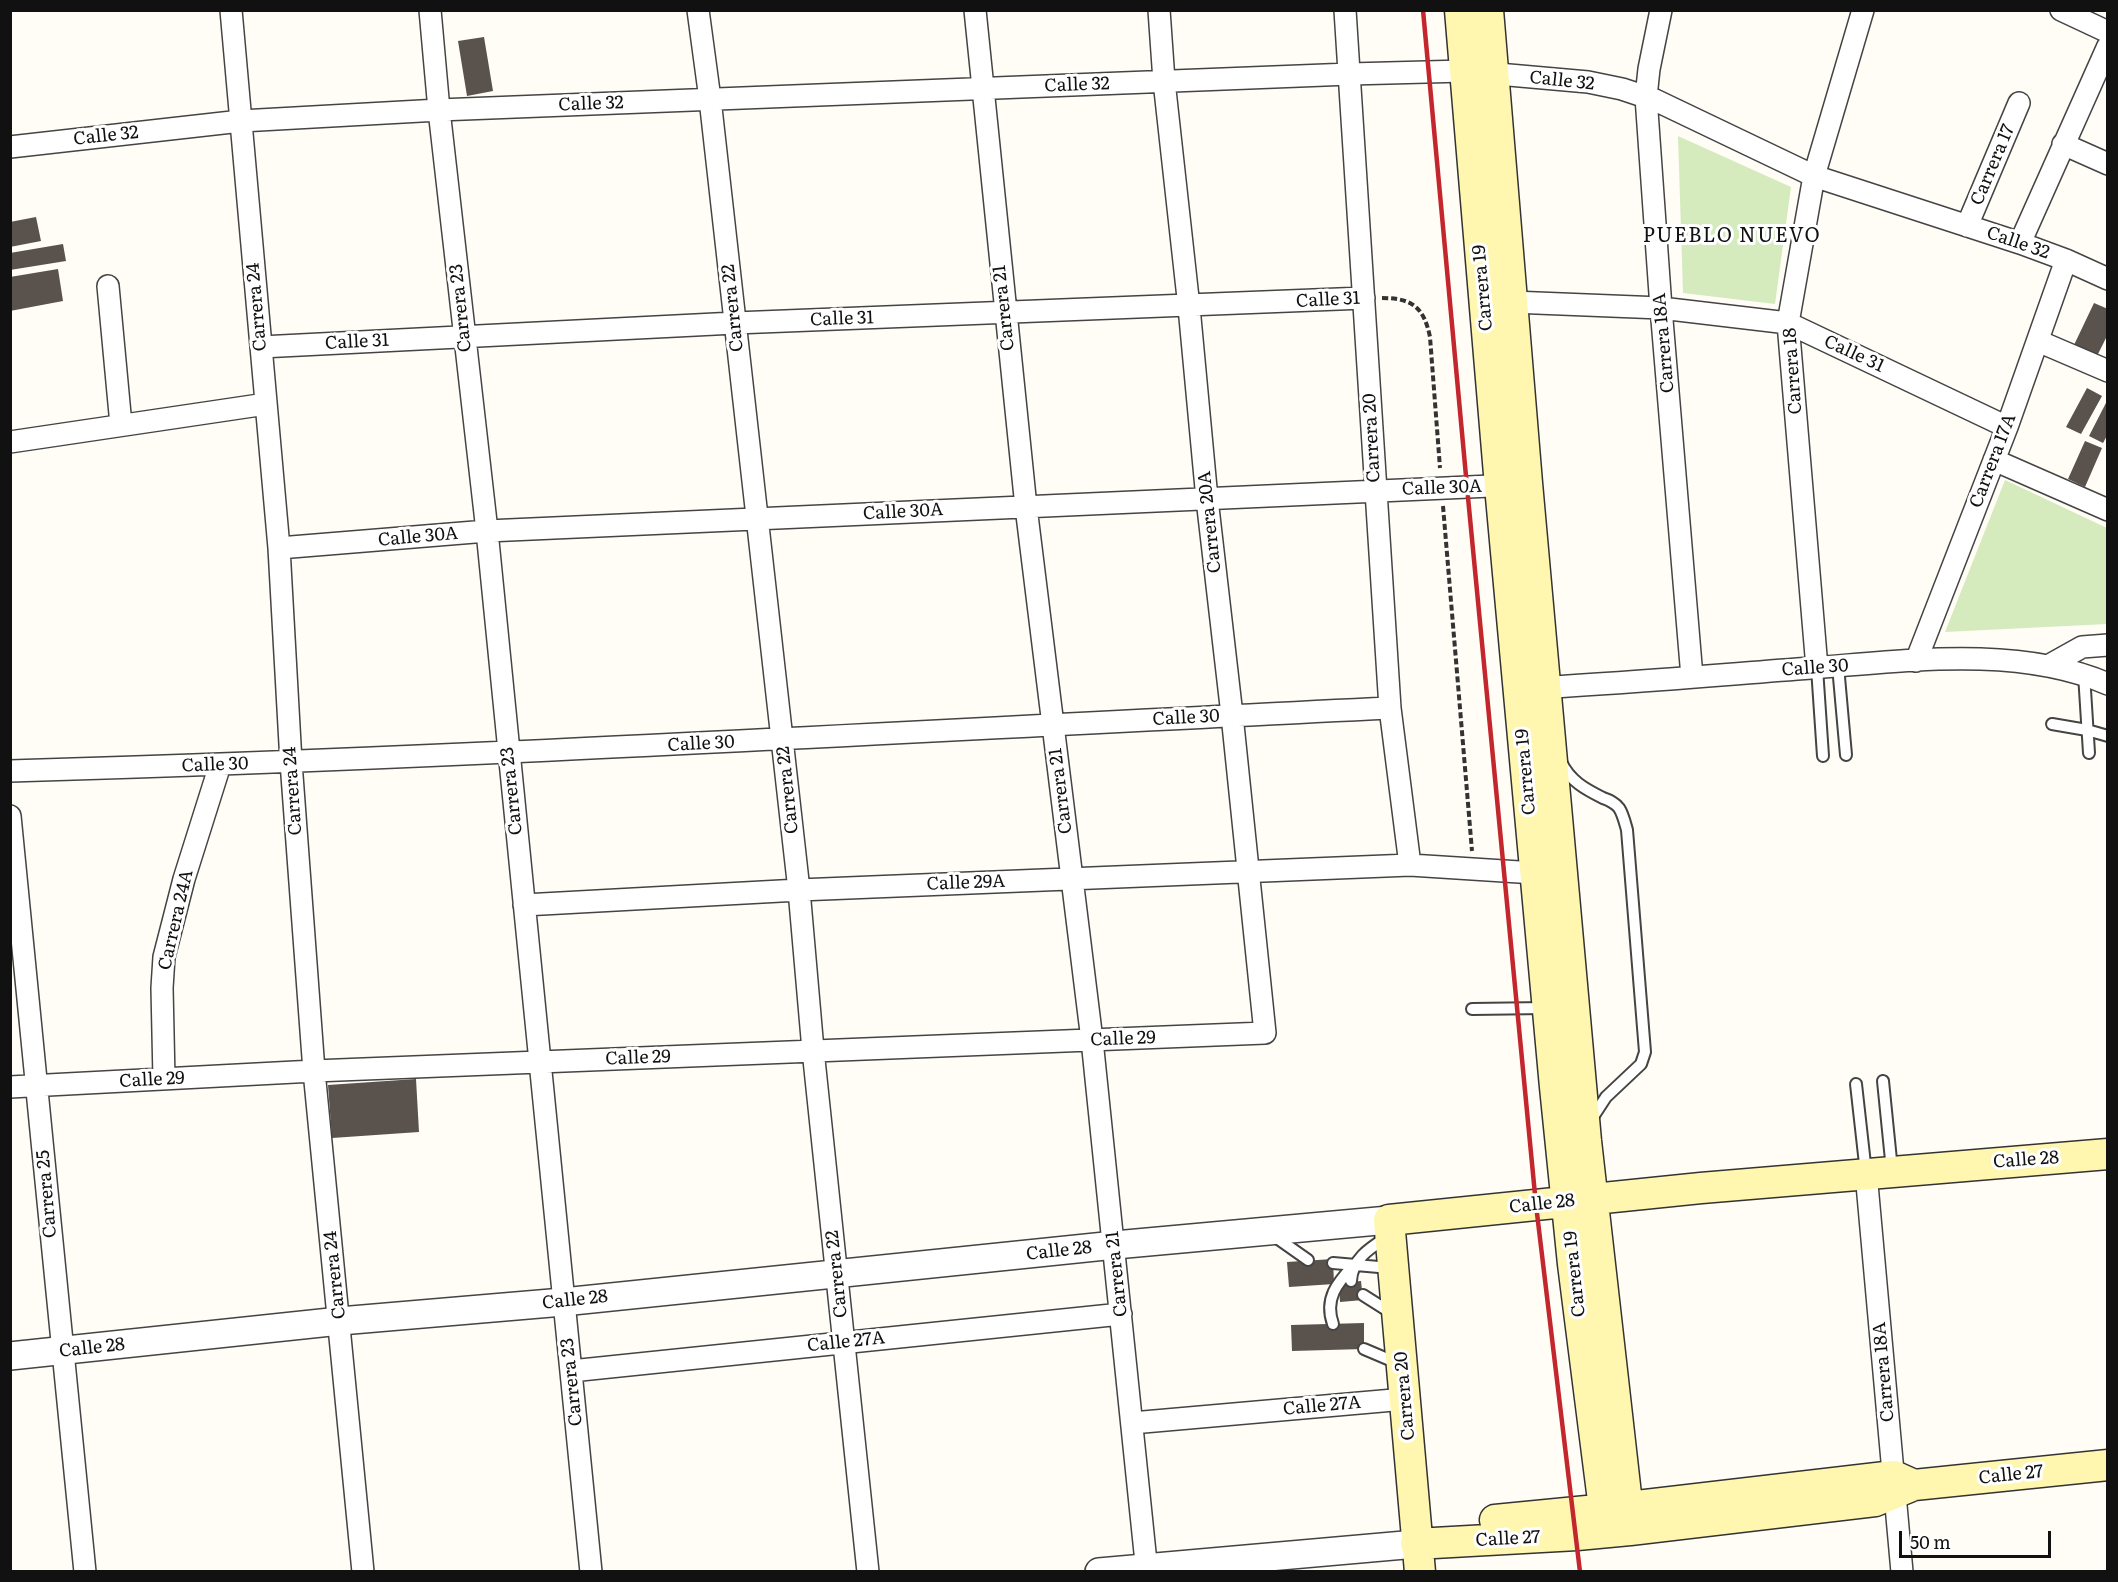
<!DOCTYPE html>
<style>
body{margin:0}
#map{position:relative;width:2118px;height:1582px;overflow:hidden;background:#fffdf5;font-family:Literata,serif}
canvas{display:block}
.frame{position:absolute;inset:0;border:12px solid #111;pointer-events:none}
.scale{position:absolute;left:1899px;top:1531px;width:152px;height:27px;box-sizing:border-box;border:3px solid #111;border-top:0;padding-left:8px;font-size:18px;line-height:21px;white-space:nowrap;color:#111;-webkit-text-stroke:4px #fff;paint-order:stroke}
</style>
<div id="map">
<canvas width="2118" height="1582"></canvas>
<div class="frame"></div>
<div class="scale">50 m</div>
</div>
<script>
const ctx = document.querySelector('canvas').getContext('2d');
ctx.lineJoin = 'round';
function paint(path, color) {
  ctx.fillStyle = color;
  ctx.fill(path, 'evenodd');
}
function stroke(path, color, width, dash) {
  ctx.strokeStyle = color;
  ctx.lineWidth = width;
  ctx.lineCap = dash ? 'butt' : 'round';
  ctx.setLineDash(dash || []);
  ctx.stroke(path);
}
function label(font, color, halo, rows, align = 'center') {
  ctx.font = font + ' Literata,serif';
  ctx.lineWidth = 6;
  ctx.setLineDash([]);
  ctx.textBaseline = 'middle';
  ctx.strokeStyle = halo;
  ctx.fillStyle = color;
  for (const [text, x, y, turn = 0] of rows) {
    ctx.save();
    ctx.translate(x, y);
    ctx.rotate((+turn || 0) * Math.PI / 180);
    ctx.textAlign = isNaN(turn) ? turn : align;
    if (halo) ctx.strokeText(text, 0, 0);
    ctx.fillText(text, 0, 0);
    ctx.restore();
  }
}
const green = new Path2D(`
 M1678,136L1791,187L1775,304L1683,293Z
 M2005,480L2107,528V624L1945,632Z`);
const building = new Path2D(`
 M484,37L493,91L467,96L458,41Z
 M36,217L41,241L10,247V222Z
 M63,244L66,261L10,270V253Z
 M58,269L63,301L10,311V277Z
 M2094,303L2108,309V334L2097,356L2074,345Z
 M2087,388L2102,396L2081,434L2066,427Z
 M2108,399V434L2103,443L2089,436Z
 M2085,441L2102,448L2085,487L2068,479Z
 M416,1079L419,1132L332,1138L328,1085Z
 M1333,1259L1334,1284L1289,1287L1287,1262Z
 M1361,1281L1363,1300L1340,1302L1339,1283Z
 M1364,1323V1349L1292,1351L1291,1325Z`);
const path = new Path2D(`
 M1382,298C1413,298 1424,308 1430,337L1440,468
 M1443,506L1472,851`);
const service = new Path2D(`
 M1838,666L1846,755
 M1817,668L1823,756
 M2084,674L2089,753
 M2052,724L2087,730L2108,736
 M1561,762C1570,781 1585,789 1603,798C1609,800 1615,803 1619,808C1623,814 1625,823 1627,830L1645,1052L1641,1064L1606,1097L1591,1120
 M1472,1009L1545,1008
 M1883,1081L1892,1170
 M1856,1084L1866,1173
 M1274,1236L1308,1260
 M1333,1263L1390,1268
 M1351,1281C1352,1259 1370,1248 1387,1237
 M1363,1295L1393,1314
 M1333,1324C1324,1299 1337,1283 1354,1265
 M1364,1349L1397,1363`);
const minor = new Path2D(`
 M231,10L279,548L291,762L314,1071L363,1572
 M430,10L439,110L487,531L591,1572
 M698,10L710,99L799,890L813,1050L868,1572
 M975,10L1026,507L1092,1040L1147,1572
 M1345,10L1390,708L1410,865
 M1661,10L1649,69L1646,97L1661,308L1692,677
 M2061,10L2108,32
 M2063,144L2108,164
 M10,147L241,121L439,110L1350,74L1464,71L1588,82L1622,89L1655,100L1814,176L2020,243L2066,260L2108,279
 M1967,226L2019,103
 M2020,243L2108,46
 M108,286L121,425
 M1512,302L1661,308L1788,323L2007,427
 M2038,341L2108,371
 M261,347L735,323L1364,298
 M10,442L266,404
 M1994,460L2108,510
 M279,548L487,531L1513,485
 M1916,661L2007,427L2066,260
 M2048,666L2082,647L2108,645
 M1817,668L1788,323L1814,176L1863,10
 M1534,688C1626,683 1718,675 1811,668C1906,661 2018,645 2108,684
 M10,771C471,758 930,730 1390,708
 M10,816C36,1068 58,1320 85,1572
 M524,905L799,890L1410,865L1535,873
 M164,1079L162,988L164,957L184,879L220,765
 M10,1087L314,1071L1265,1033L1232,715L1207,499L1189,307L1164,81L1159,10
 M1866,1173L1902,1572
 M571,1371L1121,1314
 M1132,1423L1405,1399`);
const tertiary = new Path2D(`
 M10,1356L340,1321L563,1302L1115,1245L1389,1220
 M1099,1572L1416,1544`);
const secondary = new Path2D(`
 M1460,10L1500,486L1555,1087L1573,1264L1607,1532
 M1488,10L1527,483L1586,1141L1630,1530
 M1495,1520L1628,1507L1894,1476L1914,1485
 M1416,1544L1577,1535L1630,1530L1875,1501L1914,1485L2108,1465
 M1420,1572L1389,1220L1701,1188L2108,1154`);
const rail = new Path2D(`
 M1423,10L1467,487L1536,1205L1580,1572`);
const streetNames = [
 ["Calle 32",1562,81,6],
 ["Calle 32",1077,85,-2],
 ["Calle 32",591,104,-2],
 ["Calle 32",106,136,-6],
 ["Carrera 17",1993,165,-67],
 ["Calle 32",2018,243,19],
 ["Carrera 19",1483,288,-95],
 ["Calle 31",1328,300,-3],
 ["Carrera 24",257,307,-95],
 ["Carrera 23",461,308,-96],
 ["Carrera 22",733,308,-96],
 ["Carrera 21",1004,308,-96],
 ["Calle 31",842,319,-2],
 ["Calle 31",357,342,-3],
 ["Carrera 18A",1664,343,-95],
 ["Calle 31",1854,354,25],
 ["Carrera 18",1793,371,-94],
 ["Carrera 20",1372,438,-93],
 ["Carrera 17A",1993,461,-69],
 ["Calle 30A",1442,488,-2],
 ["Calle 30A",903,512,-3],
 ["Carrera 20A",1210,522,-96],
 ["Calle 30A",418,537,-5],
 ["Calle 30",1815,668,-4],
 ["Calle 30",1186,718,-3],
 ["Calle 30",701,744,-3],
 ["Calle 30",215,765,-2],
 ["Carrera 19",1526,772,-95],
 ["Carrera 22",788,790,-96],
 ["Carrera 24",293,791,-94],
 ["Carrera 23",512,791,-96],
 ["Carrera 21",1061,791,-97],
 ["Calle 29A",966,883,-2],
 ["Carrera 24A",176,920,-77],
 ["Calle 29",1123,1039,-2],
 ["Calle 29",638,1058,-2],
 ["Calle 29",152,1080,-3],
 ["Calle 28",2026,1160,-4],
 ["Carrera 25",47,1194,-95],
 ["Calle 28",1542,1204,-6],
 ["Calle 28",1059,1251,-6],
 ["Carrera 22",837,1274,-96],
 ["Carrera 21",1117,1274,-96],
 ["Carrera 19",1575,1274,-96],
 ["Carrera 24",335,1275,-96],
 ["Calle 28",575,1300,-6],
 ["Calle 27A",846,1342,-6],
 ["Calle 28",92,1348,-6],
 ["Carrera 18A",1884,1372,-95],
 ["Carrera 23",572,1382,-96],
 ["Carrera 20",1405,1396,-95],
 ["Calle 27A",1322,1406,-5],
 ["Calle 27",2011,1475,-6],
 ["Calle 27",1508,1539,-3]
];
const neighbourhoodNames = [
 ["PUEBLO NUEVO",1732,236]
];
paint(green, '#d5ebbd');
paint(building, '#5a524d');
stroke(service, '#444', 14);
stroke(minor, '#444', 24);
stroke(tertiary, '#444', 30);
stroke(secondary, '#333', 33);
stroke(path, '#333', 4, [6, 3]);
stroke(service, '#fff', 10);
stroke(minor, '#fff', 21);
stroke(tertiary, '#fff', 27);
stroke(secondary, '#fff6b0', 30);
stroke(rail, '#c4262e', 4.5);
label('18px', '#111', '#fff', streetNames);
ctx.letterSpacing = '1.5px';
label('20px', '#111', '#fff', neighbourhoodNames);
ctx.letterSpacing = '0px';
</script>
